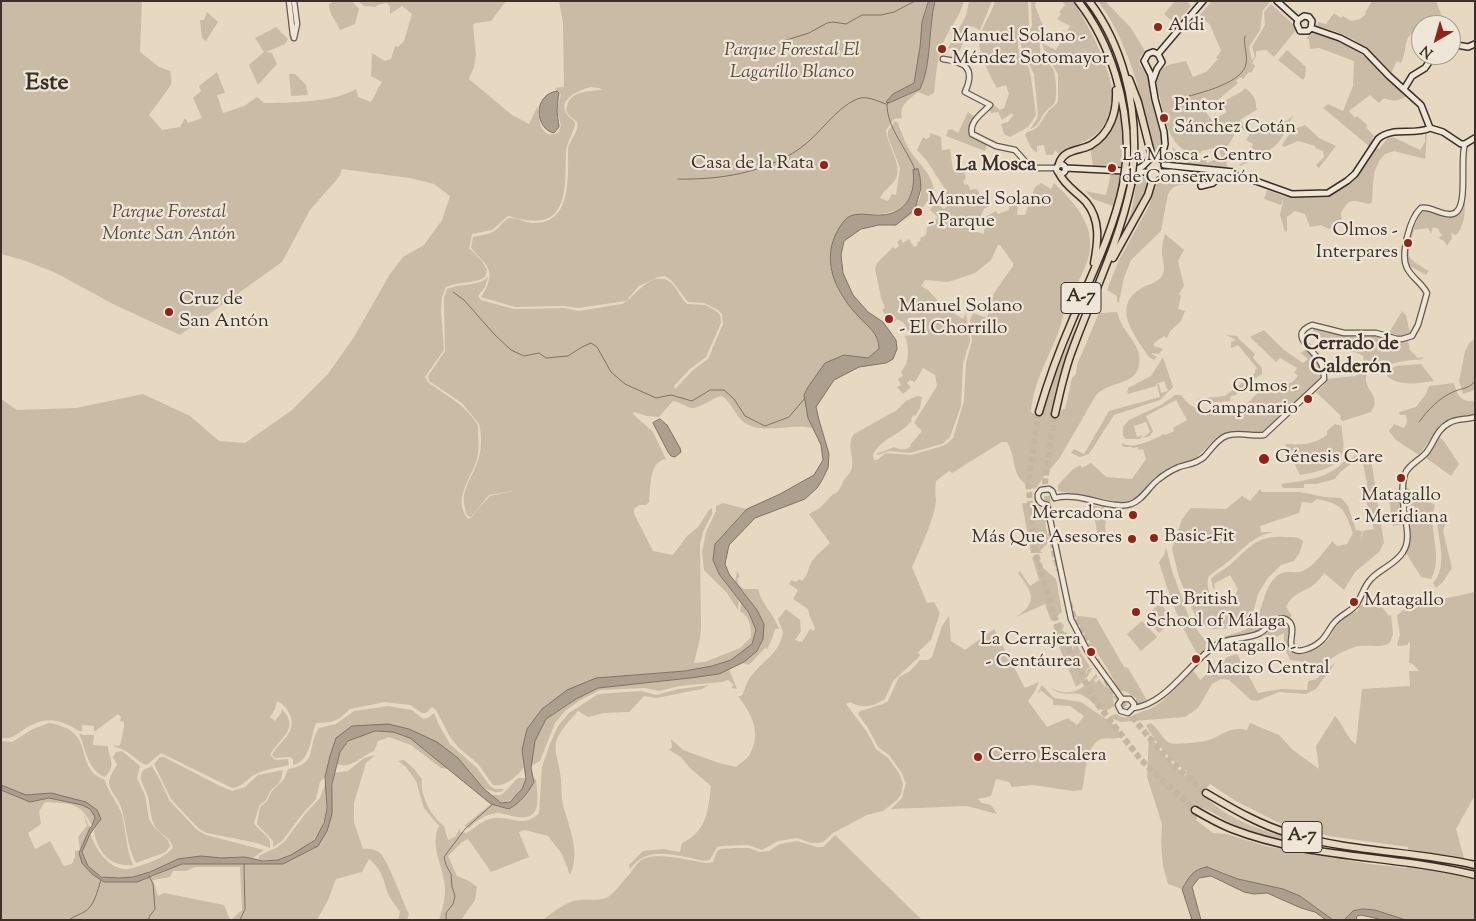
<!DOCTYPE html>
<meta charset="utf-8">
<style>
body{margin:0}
#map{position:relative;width:1476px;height:921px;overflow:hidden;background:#e7d8c1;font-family:"Sorts Mill Goudy",serif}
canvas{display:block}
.frame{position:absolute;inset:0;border:2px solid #3b2f28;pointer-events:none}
.north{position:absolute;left:1411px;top:15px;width:50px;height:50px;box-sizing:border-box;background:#efe6d7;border:1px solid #a79d91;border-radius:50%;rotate:218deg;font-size:14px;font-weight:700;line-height:20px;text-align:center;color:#3b2f28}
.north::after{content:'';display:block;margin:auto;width:18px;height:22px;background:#8f2418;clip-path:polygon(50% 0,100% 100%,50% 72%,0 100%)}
</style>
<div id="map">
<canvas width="1476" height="921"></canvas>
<div class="frame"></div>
<div class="north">N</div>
</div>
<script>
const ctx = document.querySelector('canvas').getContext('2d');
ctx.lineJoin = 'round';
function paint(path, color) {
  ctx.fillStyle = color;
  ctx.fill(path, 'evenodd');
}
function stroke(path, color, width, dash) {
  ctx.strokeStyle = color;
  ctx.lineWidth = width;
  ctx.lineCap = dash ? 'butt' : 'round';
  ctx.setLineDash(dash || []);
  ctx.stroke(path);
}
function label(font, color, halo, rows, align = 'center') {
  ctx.font = font + ' "Sorts Mill Goudy",serif';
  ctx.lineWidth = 4.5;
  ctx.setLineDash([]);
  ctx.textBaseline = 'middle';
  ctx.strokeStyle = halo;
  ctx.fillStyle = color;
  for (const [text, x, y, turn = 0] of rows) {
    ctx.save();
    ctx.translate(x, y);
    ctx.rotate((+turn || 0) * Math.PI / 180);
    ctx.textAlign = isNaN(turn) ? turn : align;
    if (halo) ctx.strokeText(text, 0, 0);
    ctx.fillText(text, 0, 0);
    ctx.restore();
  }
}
const green = new Path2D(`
 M1,1H142L140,52L159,67L170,71C171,75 172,80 171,84C169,89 154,108 149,115L162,130L180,127L185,118L188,123L202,118L193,98L201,91L199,86L217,72L225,93L217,95L223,113L244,106L257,97L264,103C288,103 336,102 356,89L358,97L371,102L377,91L378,87H379L382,82L371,76L372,53L385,61L391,59L395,46L398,47L404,41L412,14L402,6L390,14V7L387,3L377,5L376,7L364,6L358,1H506L491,21L475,23L473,25L476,55L474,67L469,79L512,115L529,124L538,106C538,119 540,140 558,133L561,126L557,109L561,94L555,88L564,87L563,23L559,1H929L922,22L920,47L914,83L893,94L889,103L920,89C932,65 929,28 935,1H964C959,19 949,28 943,43C937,58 936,76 934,93L928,96L918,92C909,100 899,104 902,118L894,119L886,130C887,143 901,164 897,176C894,185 884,189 880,198L888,201L892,194L896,195L900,168L888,137V131L895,121L898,123C902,133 906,146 913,155C922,167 936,179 933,195L922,208L893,227C905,216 922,207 921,189C921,183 916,176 913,170C919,215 889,215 855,214L830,260C833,272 835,287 842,297C854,314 879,328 879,350L868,358L844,355L808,418L814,427L812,428C790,423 763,435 745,423C735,416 733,404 722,396C713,397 700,409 692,408C686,407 680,402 673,401L659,417L647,416L634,412L633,414L653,432L666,459C648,462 651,488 649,502L646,505H639L634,509V514L653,551L673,555L687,536L698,527L709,510L712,508V514L703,532L700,544L701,627L700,639L694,663L705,662L740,648L751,637C751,626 750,617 740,611L741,603L749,613L756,630L752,644L731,660L712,666L685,671L629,675L542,709L527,729L522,750L524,767C518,776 504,788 493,785L478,764L458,747L450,737L436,710L432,707L426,713H422L410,705L385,702L350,709L340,718L331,722L316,723C310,738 311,761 293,765V759L290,757L275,758L272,755C279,741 299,732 289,713C286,707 283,704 277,701L275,709L270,717L275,721L281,713L282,709C301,729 279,738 270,755L276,760L288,759L289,765C278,768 266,769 256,774C247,778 243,787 232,788L161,753L147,765C134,761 131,750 115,747L114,745L117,746L120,745L124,728V722L120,721L121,717L118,714L94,732V726L82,725V731H79C57,718 46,716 23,730C14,736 12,739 1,738V399L17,410L76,408L143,394L190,416L219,441L245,443L292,410L328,374L354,337L390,274L403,257L424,245L442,220L450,196L434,184L410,178L342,169L339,177L310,210L282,262L180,335L115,305L54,272L23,260L1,254ZM591,87L599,88L602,90C590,91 570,91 567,106C566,109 566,112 568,114C570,117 574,119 577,122C580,132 569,139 568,150C568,175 572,222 536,223C527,224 518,218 510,218C505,219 501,225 498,228C491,235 482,235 473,237L471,248C482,262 495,266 487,286C486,290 483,293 481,297L515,307L564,306L578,308L626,301L639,286L658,277L665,276L672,281L688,302L704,303L718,310L722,314L723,324L708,359L693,370L675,389L674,386L690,369L706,357L721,323L720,315L716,311L705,305L687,304C680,298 677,287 670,282C651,269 636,297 622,304L578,311L565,308L514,309L481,300L478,296L485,287L488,277C477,287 461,283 447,289L444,297V306L445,351L428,376L429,381L462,403L479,424C482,435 482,452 477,463C472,478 460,491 465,508C466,513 466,515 470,517L472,516L489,495L517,490L490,496L478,509L472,517L468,519C453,500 469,481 476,462C479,454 479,444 478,435C478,432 479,427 477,424C466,405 445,395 428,382L425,377L444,350L441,310L442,297L446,287C459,281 475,284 485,277L487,270L482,261L469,248L472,234L492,230L508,216C519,219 534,223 546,219C569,212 565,170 566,152C567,140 575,132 575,122C552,105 571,92 591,87Z
 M334,1H352L359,9L355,24L340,30C336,20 329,15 329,4Z
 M969,1H992L980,30L972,26L966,33L960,51L948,48L966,16Z
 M995,1H1028L1029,25L1018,43V48L1029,68L1031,77L1036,115L1028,127L1010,137L1004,134L1001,124L1008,122L1013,115L1012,113L1002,120L998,112L991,113L989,109L993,104L1000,110L1004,108L1009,94L1006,85L997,88C991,78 978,53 979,41C981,27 991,15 995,1Z
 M1031,1H1036L1035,6L1044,28L1037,34L1040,38C1039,44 1041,48 1040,54C1044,60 1050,64 1053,69C1056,75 1058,98 1054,104C1051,107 1048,108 1045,112C1040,119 1039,126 1030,129L1037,119L1038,114L1034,74L1021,47V42L1032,26Z
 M1062,1H1073C1088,24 1116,77 1113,104C1112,115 1104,127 1096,134C1085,144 1071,145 1059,154L1055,150L1053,155H1046L1044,145L1037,146V153L1031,148L1025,135L1027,132C1039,130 1040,122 1047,113C1050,108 1055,107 1058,101V74L1045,54L1042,43L1056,50L1070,26L1057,19L1061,14L1059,12L1065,5Z
 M1098,1H1105L1131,28L1145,51L1140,57L1139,64L1148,74L1151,99L1161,135L1162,141L1160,149L1158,152L1153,150C1142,98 1130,44 1098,1Z
 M1175,1H1187L1191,6L1176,25L1164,14Z
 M1212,1H1236L1238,3L1239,1H1267L1269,3L1263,10L1260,30L1249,47L1252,60L1255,57L1252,47L1265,25L1264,12L1271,4L1293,24L1296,30L1274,57L1266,50L1256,51V57L1252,63L1255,66L1251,73L1249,72L1243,79L1240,77L1236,81L1238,83L1218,100L1203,102L1204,110L1212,120L1227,112L1220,103L1241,92L1245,88C1252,93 1257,99 1256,108L1258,109L1240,120L1252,134L1259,125L1263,128L1269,122L1273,125L1277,122L1278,123L1282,120L1287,121L1293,115C1281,148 1269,152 1240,166L1239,165L1247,160L1250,156L1247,154L1253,144L1246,140L1250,134L1241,129L1239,131L1237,130L1224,153L1230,156L1226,163L1229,170L1187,166L1186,159L1173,150L1172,147C1182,154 1192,160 1205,159L1207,163L1221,157L1219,147L1201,151V153C1172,157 1164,120 1160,98C1158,92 1154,81 1157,75C1164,63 1174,64 1186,61L1193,77L1206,72L1218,59L1216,58L1221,51L1220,48L1210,25L1200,15Z
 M1372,1H1436L1442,16L1436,15C1430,20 1432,25 1421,25V28C1399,39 1410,45 1401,63L1397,61L1391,73C1368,47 1351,34 1317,26L1318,22L1326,24L1334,13L1341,18L1343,16L1351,21L1360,19L1366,14L1365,13Z
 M207,12L218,22L206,41L202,38L200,20H204Z
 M276,27L288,39L285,44L266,52L272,53L277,64L258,85L249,65L264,52L255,38Z
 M1314,33L1343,43L1358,52L1371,62L1392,84L1407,96C1400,101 1392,102 1384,98L1379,103L1370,95L1349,111L1355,118L1357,116L1367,125L1366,127L1374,136L1372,139L1374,141L1370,147L1323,108L1328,104L1343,111L1353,86L1354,61L1319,48L1310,49L1309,39H1306L1310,34Z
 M1287,50L1306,67L1305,77L1303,80L1278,60Z
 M289,74H295L306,85L308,95L291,96Z
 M1120,107L1123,155L1122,167L1093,166L1090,147C1105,136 1114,126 1120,107Z
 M968,112L975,117C962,133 973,138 987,144L985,151L946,136L948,130L952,129L958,133Z
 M1305,125L1319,138L1336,146L1319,168L1316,165L1324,157L1323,151L1315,148V146L1298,141L1284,147L1282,145L1292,130Z
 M930,133L941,137L942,150L950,149L953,170L964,169L966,179L963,181L965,185L968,184L970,190L976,189L978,190L980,198L985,196L989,206L984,209L981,215L982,218H974L970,230L984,234L985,217L996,211L998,214L1009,210V205L1018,204L1017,215H1025L1035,187L1041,183L1051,189L1054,183C1073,201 1096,225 1089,255C1085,272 1074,288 1067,304C1063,313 1062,324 1058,333C1048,359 1033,384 1031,412L1038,416L1043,413L1052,382L1076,326L1056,388L1052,411V415L1058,417L1062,409H1065L1072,378L1076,374L1077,365L1099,313L1117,312C1119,316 1119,320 1121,323C1128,337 1143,348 1139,365C1138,372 1134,377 1127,380C1116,385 1105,386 1096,395L1059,459L1045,475L1037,487L1034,489C1009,478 1018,461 1007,442H1002L997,445L952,473L949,471L936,481C935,488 935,493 936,500C936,515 919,552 912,567L927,603L934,602L940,613L931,640L918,652L920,655L919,657L893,681L885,699C872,707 863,709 850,702L846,704L867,732L876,749L888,758L899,773L903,784L901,794L897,800L883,811L867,815L833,833L823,842L818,843H811L797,838L778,841L762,850L748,845L721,846L717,847L710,860L706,861C679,857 649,843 630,869L629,865L643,851L663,849L680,852L682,843C707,831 708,811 711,786L690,768L681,757L669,750L672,747L671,739L683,750L719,763L736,767C740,763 748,759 750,754C762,732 751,713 738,696H741C745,691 745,686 748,681C758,663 780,655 783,632L778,619L786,609L800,620L801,631L795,640L802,642L810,629L814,631L815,629C813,622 809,617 808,609L793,599L798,590L789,584L791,580L796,582L800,579L801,581C807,577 807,573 809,567C813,557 823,550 830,543L809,514L820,508L834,493L835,494C840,490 841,486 844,480C847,476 852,472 852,466C854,454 846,445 854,434L897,410L906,401L917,396L922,397L920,408L915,416L913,415L911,419L912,420C902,435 881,437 873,455L874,460H877L886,453L911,455L939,447L947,444L953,438L964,401L966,363L972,341L970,320L973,313L987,318L994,293L1013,266V263L1000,245H998L991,260L975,273L948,282L925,280L921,286L928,290L944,307L963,319L966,313L970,341L963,363L961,406L950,437L942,444L910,453L889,451L878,455L876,454L894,447C900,450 906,451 911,446L910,445L922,431L914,423L937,386L935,375L923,368L915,382L910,380L907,383L911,387L903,394L897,387L901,385L898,379L903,376L901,372C910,362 909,348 905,336L910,335L904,323L897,319L895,322L887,317L882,310L885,308L881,298L875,268L877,263L893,247L895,249L899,246L897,242L901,239L903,243L909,239L914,247L918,245L917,243L921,240L920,238L926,235L927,227L935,222L932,218L935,220L938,217L930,210L936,202L944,209L949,205L945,189L927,161L917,150L923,137L926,139L930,137Z
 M1425,133H1427L1425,159L1394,151L1385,154C1371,168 1374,183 1372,202L1369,204C1354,201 1350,196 1341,213L1342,224L1329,229L1321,225L1310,227L1305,214L1295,211L1287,217V231L1285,232L1280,215L1284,197L1281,205L1264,199L1267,190L1284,196L1319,197L1331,195L1357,176L1375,148L1379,149L1387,139L1386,135H1389L1388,137L1395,138L1420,150L1425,142Z
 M1111,173L1142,176L1146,177C1151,190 1141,201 1135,212L1136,213L1125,231L1132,209L1136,185H1119L1113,206L1093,199L1085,191L1106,195Z
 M1167,176L1174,177L1189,184C1179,185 1173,185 1168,194L1161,231L1131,260L1124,278L1119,302H1117V296L1107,290L1119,260L1149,206L1158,180Z
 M1465,200C1465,212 1465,226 1456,235L1451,233L1452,238L1447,246L1444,241L1431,234L1439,238L1442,235L1439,231V229L1433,227L1431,234L1428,228L1414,230C1407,258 1403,256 1429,271L1426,275L1408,265L1406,251L1419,214C1432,201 1461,236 1465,200Z
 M1165,234L1184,250L1178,261L1184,286L1179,294L1181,296L1178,309L1185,311L1181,321L1170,331L1167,338L1164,336L1154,343V346L1163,349L1159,354L1152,353V354L1157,357L1154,360L1149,357C1135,336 1110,306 1142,288C1149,284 1157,283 1162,276C1167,268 1161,258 1162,249C1162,244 1164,239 1165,234Z
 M1402,311L1406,315L1410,333L1404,336L1389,333Z
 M1313,329L1356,337L1374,336L1400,342L1408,341L1410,350L1418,358L1423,357V359C1407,361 1399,360 1385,367C1378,371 1366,368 1366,378C1365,391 1382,396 1371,412L1343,421L1340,419L1341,416L1316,392L1323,386L1327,379L1356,376L1364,366L1363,356C1355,351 1347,351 1339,348C1329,344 1321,338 1313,332Z
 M1264,330L1284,350L1303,363L1308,359L1301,353L1306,349C1314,358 1326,370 1318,383L1267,429L1261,433L1228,432L1217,437L1195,459L1171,467L1152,481L1137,498L1122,503L1058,491V485L1072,470L1080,465L1082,468L1091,463L1106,477L1132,479L1146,459L1143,449L1138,450V447L1132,448V447H1125L1122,446V443C1133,450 1153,440 1164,434L1165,435L1174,431L1173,428L1187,420L1176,400L1146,416L1153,431L1150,436L1142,438L1150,432L1146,422L1134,426L1137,437L1143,435L1140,439H1126L1123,436V427L1129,420L1161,405L1175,395H1181C1186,401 1190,407 1199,409C1203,410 1237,409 1241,407C1250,404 1256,392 1265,387C1275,381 1291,390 1298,375L1294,373L1297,368L1280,358L1276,362L1250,337Z
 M1226,335L1237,336L1238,338L1255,354L1253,358L1262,368V374L1248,383L1236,395L1231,396L1230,401L1205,403L1198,401V399H1195L1225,396L1255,373V370L1257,368L1238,345L1231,348V342L1236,340Z
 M1475,339V390L1463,394L1459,381L1465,351L1470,342Z
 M1163,357L1173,387L1160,400L1114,415L1089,454L1080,457L1071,453L1074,449L1084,454L1109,411L1160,397L1157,384H1159L1161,393L1168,391L1164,381L1156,384V386L1128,394L1127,391L1130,390H1128V388L1151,376Z
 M1421,364L1434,381C1420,383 1398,387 1387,376L1388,371L1396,366Z
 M1454,383C1457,395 1461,403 1475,401V414L1456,417L1442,423L1419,455L1396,440L1389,431L1394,424L1404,428L1407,422L1406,415H1400L1399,412C1406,411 1410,408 1416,407L1426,394L1429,386Z
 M1335,424L1342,426C1341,434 1345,442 1343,450C1341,469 1314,472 1300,475L1285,444C1301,445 1313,445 1327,435V431Z
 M1439,437L1443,440L1459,464L1451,476L1425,457Z
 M1359,453L1372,454V465L1384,543L1379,552L1355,572L1344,590L1324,573C1322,576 1319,580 1316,583C1305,592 1293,592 1286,607L1292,616L1289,618L1282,615L1278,616L1263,628L1252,633L1218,639C1228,634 1241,634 1250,626C1265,614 1261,589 1277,576C1285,570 1291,573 1299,572C1310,571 1326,550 1332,541L1337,546L1347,544L1353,533C1344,509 1343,504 1317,499L1312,503L1302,502L1299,513L1260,526L1261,532H1273C1248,538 1244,550 1225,564C1220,568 1214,572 1209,576C1201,597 1229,614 1238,589L1230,575L1214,584L1215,589L1213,588L1211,579C1216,573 1224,570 1230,565C1249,548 1257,535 1284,537C1291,537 1298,536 1303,541L1300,552L1294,561L1281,565L1267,579L1258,594L1253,613L1248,621L1235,628L1212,629L1199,622L1192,609L1179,577L1172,549L1182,519L1191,508L1226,509L1242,496L1250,501L1260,489L1262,492H1300L1325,497L1341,498L1348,506L1356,530L1362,531L1361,541L1363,531L1374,529L1367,504V483L1362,458L1357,459C1350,466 1340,470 1335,479L1317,484H1304V488H1283L1281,484C1306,480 1330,479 1346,459L1350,460Z
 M1406,487L1435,505C1427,531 1444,556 1431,579L1421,577L1406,553C1417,537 1405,506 1406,487Z
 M1400,489V503L1403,524L1393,526L1389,500L1394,496L1395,490Z
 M723,503L747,509L715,544L713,560L719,574L739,601L738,610L727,593L704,570L702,552L706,532L716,511V506Z
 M1022,503C1036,503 1044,507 1047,521L1045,523L1049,542L1040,551L1043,553H1031Z
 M1092,505L1100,507L1103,506L1107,509L1105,527L1107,536L1098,537Z
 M1437,517L1446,522L1443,531L1452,568L1443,582L1436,588L1433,583C1449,566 1437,538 1437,517Z
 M1166,547L1172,571L1190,620L1206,642L1205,649L1198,655C1180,626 1169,595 1159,562L1164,555Z
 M1032,557L1039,558L1042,567L1056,579L1062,612L1051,621L1045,604L1016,617C1039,602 1032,592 1018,573L1020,571L1030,586L1039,580Z
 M737,571L740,577L737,578L739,585L744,589H758C762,605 774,614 779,629H775L772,639L767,649L765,648L749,665L743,663L757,651L763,639L757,610L735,582Z
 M1475,592V795L1456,829L1464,858L1475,860V920H1406L1375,910L1353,911L1344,920H1333L1300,896L1283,889L1238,879L1220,871L1188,878L1182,889L1168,884L1163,866L1161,843L1162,824L1147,777L1149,734L1163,754L1185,776L1187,771C1172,764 1153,739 1146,725L1151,723C1158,728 1162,739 1170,743C1176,745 1203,742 1209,740C1225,734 1229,726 1247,730L1250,723L1279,735L1293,750L1319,769L1316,746L1335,716C1343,724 1347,739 1356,744L1362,689L1410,686L1409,671H1419L1413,664L1409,663L1410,643L1408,642V645L1398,646L1397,644L1400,635L1397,615L1413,603L1415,608L1429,602ZM1210,784L1236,801L1277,822L1329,836L1408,847L1407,868L1370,864L1265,846L1227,834L1213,833L1196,820L1198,816L1193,811L1195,807C1208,807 1222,819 1234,825C1256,834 1279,839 1303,843L1302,842C1269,832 1228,822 1204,795L1206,789Z
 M1160,603L1174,620L1159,633L1145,617Z
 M1374,603L1379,608L1382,607L1389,616L1391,615L1393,634L1390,643C1381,648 1370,645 1360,646C1344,648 1324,663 1313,673L1312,663L1290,660L1284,646V633L1270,640L1263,635L1282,621L1289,628C1289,633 1287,639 1288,644C1291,662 1317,651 1325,643C1330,639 1332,632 1336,627C1341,620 1348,616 1354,611L1357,612L1360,605Z
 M949,616L951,641L965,650L994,629L1025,688L1039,682L1035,691L1028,701L1047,727L1068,718L1077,725L1084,716L1070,706L1053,705V700L1040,690L1039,694L1038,692L1042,685L1054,698L1081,702L1113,724L1118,728L1121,737C1114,740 1108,737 1101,739C1085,745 1086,776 1082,790L1073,791L1033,785L1012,787L1009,782L996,779L991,796L978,799L982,803L991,805L997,814L967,806L891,809L902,798L906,783L901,772L889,755L878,747L868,728L858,714L860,711L883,704L888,701L899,677L910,671L920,660H928L932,657L942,626Z
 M1079,616L1096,618L1124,667L1128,668L1147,700L1141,704L1136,703V698L1127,692L1118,690C1110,666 1087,644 1076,617Z
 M1142,621L1157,637L1141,651L1127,634Z
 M1060,622L1064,625L1062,631L1069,634L1068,636L1069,640V636L1070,634L1075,642L1070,640L1074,642L1072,647L1073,651L1075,642L1081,652L1078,655L1081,653L1090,667L1087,669L1085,677L1088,669L1091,668L1092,669L1086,679L1085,677V680L1076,687L1060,649L1053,626Z
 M1237,654L1258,693L1281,689L1307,690L1308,681L1316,679L1336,662L1316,689L1306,694L1279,692L1257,701L1251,700L1229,680L1221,679L1212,684L1198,708L1185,717L1121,722L1111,718L1110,716L1116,714C1127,721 1130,716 1141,712C1144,710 1149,710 1152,708C1166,701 1181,681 1193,670L1200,680L1227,657Z
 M729,669L737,689L731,688L734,685L728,680L722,682L679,686L659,691L645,688L600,690L579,701L565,711L555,723L540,761L531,766L534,741L546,719L576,699L598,688L719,674Z
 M1096,674L1098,677L1094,680L1096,683L1099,679L1105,687L1107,686L1113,693L1114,706L1106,711C1096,709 1091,699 1082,695C1070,691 1062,698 1050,687C1069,699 1083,690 1096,674Z
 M709,685L702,689L656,698L644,696L629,712L604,713L588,717L578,711C571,719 559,731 556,742C554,752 559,763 560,773C562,782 561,791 562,800C567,824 582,851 570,875L562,854L548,836L525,830L519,832L529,857L491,872L468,839L462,842L448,856L457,876L469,881L477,887L475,900L461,920H439C443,907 447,894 444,880C441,862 430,844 439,826L424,808L416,781L406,767L398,761L404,760L414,769L422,779C419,794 432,818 444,826L448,840L455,837L460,828V832L467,833C475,827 483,820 494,818C512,816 523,829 539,813L542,767L550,744L558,726L569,713L598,694L641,691L656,695L679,689Z
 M388,706L412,710L423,719L428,718L434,713L439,725L450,744L477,768L490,786L495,789H504L501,792H495L483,788L458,758L387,724L336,738L325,777L320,782L316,799L304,812L282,841L273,847V841L257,824L260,807L267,801L272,791L284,779L288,769C319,764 306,748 319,728L336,724L354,711Z
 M49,723C99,731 71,767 105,780C108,793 118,802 122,815C126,832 126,848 133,865C110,867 98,853 94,831L101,819L97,810L51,793L26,795L1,785V741L12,742L33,729Z
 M375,731L393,732L410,738L449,769L441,768L411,745L389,737L378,741L374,751C359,757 353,769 336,764C342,741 353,737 375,731Z
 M79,733L83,735H94L93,745L108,746C109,761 117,764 105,777C88,771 85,748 79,733Z
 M122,751L140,766L137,778L145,795L149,819L154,827L168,840L170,846L166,852L136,863C126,845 127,825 121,807C118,798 110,792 109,783C109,777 114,770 117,765L113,757L116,752Z
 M375,755L366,763L354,803V822L363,849C368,848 375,849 379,852C389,861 402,901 409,914L407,920H398L400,912C397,907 393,903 390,898C383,882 384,871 369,859L362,872L336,879L328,900L317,920H231L242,910L240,867H195L186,871H173L170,877L153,880L158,896L164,893L224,905L230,920H1V790L30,802L49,798L82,805L90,809L95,817L92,826C81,801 70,804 45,802L39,811L41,824L28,833L35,849L50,841L64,866L72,864L75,857V851L80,850L78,837L87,826L83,813L90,828L79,853L82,863L104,882L152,877L182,864H283L318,846L332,798L334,773L348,771L364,758Z
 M160,757H164L220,786L232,791L245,787L258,775L283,770L281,779L278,784L271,790L266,800L259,806L254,823C259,832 273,836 270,848L257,843L207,833L199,829L171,799L154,764Z
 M152,766L161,782L169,800L197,830L206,835L264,850L253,858C243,856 233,858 222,858C208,859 196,856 181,859C171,861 161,867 152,871C134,879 102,885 88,866C85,862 84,856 82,852L90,834C96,849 109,871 129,869C134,868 140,866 145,864C155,861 165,856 173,848C171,838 162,835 156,828C149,818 151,805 147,794C145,788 140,782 141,776C142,769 146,769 152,766Z
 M518,778H527C522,791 515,801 501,803L491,795H501C508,790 511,784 518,778Z
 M533,779H536C538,801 543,823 512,816C507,815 502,813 497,813C486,814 476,821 469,828L464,826L491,804L509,809C521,802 527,794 534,782Z
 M326,782C325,795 328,807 324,820C318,846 284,866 258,859L260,855L276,848L284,842L306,813L320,798Z
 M835,835L922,920H542C553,913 566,901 579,900C589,899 597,901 606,898C613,895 620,885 625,879C631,874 634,866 640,861C654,850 690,861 708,863L713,862L717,851L721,849L736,848H749L760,852L769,851L780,844L797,841L817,847H823Z`);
const water = new Path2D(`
 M929,1H935C928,29 932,64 920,89L889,103L886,102L893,94L914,83L920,47L922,22Z
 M557,91L559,93C556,111 557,111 559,127L554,133C535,129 532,95 557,91Z
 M918,169L920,177L921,188L915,209L896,225H879L861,229L844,241L841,255L843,273L853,295L868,312L883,322L896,340L897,349L893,359L886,363L859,367L834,380L816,407L819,420L829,454L828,468L821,482L817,488L805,499L755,518L729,545L725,564L729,574L757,610L764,624L763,639L757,651L744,662L719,674L690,678L598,688L576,699L546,719L535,741L531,768L534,782C527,794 521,802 509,809L491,804L410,738L393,732L375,731L348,741L340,752L332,784V814L327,831L318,846L283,864H182L137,882H104L92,874L82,863L79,853L90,828L92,826L95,817L90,809L82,805L49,798L30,802L1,790V785L26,795L51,793L86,802L97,810L101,819L90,834L82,852L88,866L101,877L119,878L133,877L150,872L178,859L201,856L221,858L245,857L263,861L278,860L291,855L315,840L324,823L327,808L325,777L330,756L336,738L352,726L388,724L409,729L437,742L458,758L483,788L501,803L510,802L522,789L526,779L522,750L527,729L542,709L567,690L596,678L685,671L712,666L731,660L752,644L756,630L749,613L719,574L713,560L715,544L747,509L780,494L814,475L823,460L821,445L808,418L804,395L808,387L825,363L844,355L868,358L879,349C879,333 868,327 858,316C838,295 822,265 835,236C837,231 843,221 847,218C856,211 871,216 881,215C907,214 916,193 913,170Z
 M660,419L667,425L680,448L681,452L675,457L671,456L668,452L653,423Z
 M1207,867L1238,879L1283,889L1300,896L1333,920H1326L1315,912L1301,908L1267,893L1254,894L1244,892L1211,876L1199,878L1192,887L1201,920H1192L1182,889C1189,877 1193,869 1207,867Z
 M1363,909L1375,910L1406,920H1383L1361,915L1357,916L1356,920H1344L1353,911Z`);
const stream = new Path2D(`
 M783,41L809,33L827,23L833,22L846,24L862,15H881L894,12L915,1
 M1189,96C1204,92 1243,82 1246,64C1248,55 1243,45 1245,36
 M889,102L887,104C887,129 907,148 915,170
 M678,179C718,180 765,173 799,149C820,135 834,109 857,99C866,95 877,101 886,104
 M453,292L464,300L494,334L511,350L524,356L539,353L546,358L568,356L582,347L591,343L597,347L611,372L625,384L656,398L671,395L692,401L710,390H724L734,399L745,416L765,426L789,417L805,398
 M1419,422C1428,410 1439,398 1453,392C1461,388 1470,389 1475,381
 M69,920C74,916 79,915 84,912C95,906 97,891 101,880
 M149,920V917L155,909L153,884L149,876
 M240,920L245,909L244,864
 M446,920V913L453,904L455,896L452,887L451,874L446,865L444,857L465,829L493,804`);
const motorwayTunnel = new Path2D(`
 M1039,412L1028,482L1035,551L1058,628L1095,701L1141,760L1195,810
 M1049,511L1045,482L1055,414
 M1051,533L1054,552L1059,570
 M1069,603L1075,620L1098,664
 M1106,680C1113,692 1122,703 1131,715C1153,744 1177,769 1206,793`);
const tertiary = new Path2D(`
 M289,1L293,35
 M294,1L297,24L294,38
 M943,59C965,62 976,68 965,92L990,105C982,114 969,121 972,134L996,146L1015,150L1031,168H1056
 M1055,498C1080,491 1112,511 1131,504C1143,500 1149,486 1159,479C1165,474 1172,470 1179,467C1188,464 1196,464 1204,457C1211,450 1216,440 1226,436C1238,431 1252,437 1264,435L1324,379C1324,372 1323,365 1319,360C1312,349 1288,334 1312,325L1344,333H1376L1397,339H1402L1412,336L1418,325L1427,293C1422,283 1412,278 1407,268C1400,254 1410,218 1421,208C1432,206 1441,216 1452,214C1470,212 1459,158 1465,144
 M1047,505L1071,619L1088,652L1122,699
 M1047,505C1041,504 1037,501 1038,494L1041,490L1049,489L1052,491L1055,498
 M1122,699L1118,705L1121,711L1128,713L1133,708
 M1122,699H1130L1134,704L1133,708
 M1133,708C1166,705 1189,663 1216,645C1227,637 1246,640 1260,633C1267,629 1277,616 1285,619C1296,624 1291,634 1291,643C1293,659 1316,646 1322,640C1327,635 1330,627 1335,622C1341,615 1350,612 1356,605C1362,596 1364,586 1371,579C1380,569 1396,564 1403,552C1411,540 1406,525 1404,511C1403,499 1401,485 1405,474C1408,465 1420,460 1426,453C1434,443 1437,429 1449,423C1457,418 1467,420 1475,417`);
const secondary = new Path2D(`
 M1277,1L1298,20
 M1298,20L1297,24L1300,31H1308L1311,28
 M1298,20L1304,16L1309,17L1312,21L1311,28
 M1311,28L1340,38L1365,51L1389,76L1421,105L1430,128
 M1451,44L1468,47L1475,44
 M1158,54L1153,52L1148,54L1144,61L1151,75L1155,99L1164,132L1165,144L1161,159
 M1158,54L1203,1
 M1153,80L1157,69L1162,62L1158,54
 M1404,89L1412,76L1425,68L1434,55
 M1430,128L1443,132L1461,144H1465L1475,138
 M1056.5 169a4.5 4.5 0 1 1 9 0a4.5 4.5 0 1 1-9 0Z
 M1164,165L1234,172L1236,178
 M1065,168L1145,172L1154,175L1161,172H1172L1211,177
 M1134,171L1143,166L1152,157H1158L1162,160
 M1222,178L1250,179L1292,194L1328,193L1347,181L1355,174L1378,139C1392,126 1414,136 1430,128
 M1201,186L1213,183L1217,179`);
const motorway = new Path2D(`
 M1078,1C1111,43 1128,102 1127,155
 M1089,1C1122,44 1136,102 1134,155
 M1129,79L1138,102L1152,157
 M1059,164C1063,149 1080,151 1091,145C1111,133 1117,111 1116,90
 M1059,173C1065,186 1077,192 1086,202C1101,220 1098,242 1094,263
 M1113,258L1148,195L1154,175
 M1039,412C1048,381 1059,351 1072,321C1091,276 1113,232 1123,185
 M1055,414C1060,393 1064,372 1072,351C1092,296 1119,243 1131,185
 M1206,793C1233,809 1260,825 1291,834C1350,852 1414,851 1475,865
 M1195,810C1207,817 1219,824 1232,829C1309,859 1395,855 1475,875`);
const secondaryBridge = new Path2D(`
 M1217,179V176`);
const motorwayBridge = new Path2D(`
 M1123,185L1127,155
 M1131,185L1134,155`);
const markers = [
 [1158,27,5,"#8f2418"],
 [942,49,5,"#8f2418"],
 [1164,118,5,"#8f2418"],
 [824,165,5,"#8f2418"],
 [1112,168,5,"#8f2418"],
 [918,212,5,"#8f2418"],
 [1408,243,5,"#8f2418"],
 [169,312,5,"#8f2418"],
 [889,319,5,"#8f2418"],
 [1308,399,5,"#8f2418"],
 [1264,459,6,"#8f2418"],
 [1401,478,5,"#8f2418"],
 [1133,515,5,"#8f2418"],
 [1154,538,5,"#8f2418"],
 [1132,539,5,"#8f2418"],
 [1354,602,5,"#8f2418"],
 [1136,612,5,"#8f2418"],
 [1091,652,5,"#8f2418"],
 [1196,659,5,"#8f2418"],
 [978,757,5,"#8f2418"]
];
const shields = [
 [1081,298,40],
 [1302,837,40]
];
const shieldNames = [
 ["A-7",1081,298],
 ["A-7",1302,837]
];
const poiNames = [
 ["Aldi",1168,27],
 ["Manuel Solano -",952,38],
 ["Méndez Sotomayor",952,60],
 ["Pintor",1174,107],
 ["Sánchez Cotán",1174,129],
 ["La Mosca - Centro",1122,157],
 ["de Conservación",1122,179],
 ["Casa de la Rata",814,165,"right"],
 ["Manuel Solano",928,201],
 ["- Parque",928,223],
 ["Olmos -",1398,232,"right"],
 ["Interpares",1398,254,"right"],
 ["Cruz de",179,301],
 ["San Antón",179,323],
 ["Manuel Solano",899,308],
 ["- El Chorrillo",899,330],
 ["Olmos -",1298,388,"right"],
 ["Campanario",1298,410,"right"],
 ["Génesis Care",1275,459],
 ["Matagallo",1401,497,"center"],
 ["- Meridiana",1401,519,"center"],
 ["Mercadona",1123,515,"right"],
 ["Basic-Fit",1164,538],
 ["Más Que Asesores",1122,539,"right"],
 ["The British",1146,601],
 ["School of Málaga",1146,623],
 ["Matagallo",1364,602],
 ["La Cerrajera",1081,641,"right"],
 ["- Centáurea",1081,663,"right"],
 ["Matagallo -",1206,648],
 ["Macizo Central",1206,670],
 ["Cerro Escalera",988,757]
];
const parkNames = [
 ["Parque Forestal El",792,52],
 ["Lagarillo Blanco",792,74],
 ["Parque Forestal",169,214],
 ["Monte San Antón",169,236]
];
const neighbourhoodNames = [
 ["La Mosca",996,167],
 ["Cerrado de",1351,346],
 ["Calderón",1351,369]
];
const districtNames = [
 ["Este",47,85]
];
paint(green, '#cabba7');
paint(water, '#ad9f8d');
stroke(water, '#7f7265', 1);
stroke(stream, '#7f7265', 1);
stroke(motorwayTunnel, '#c5b6a2', 6, [6, 3]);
stroke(tertiary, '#66594e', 7);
stroke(secondary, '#3b2f28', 8);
stroke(motorway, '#3b2f28', 9);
stroke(tertiary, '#efe6d7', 4.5);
stroke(secondary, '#efe6d7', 5);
stroke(motorway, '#e7d8c1', 6);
stroke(secondaryBridge, '#3b2f28', 8, []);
stroke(motorwayBridge, '#3b2f28', 9, []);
stroke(secondaryBridge, '#efe6d7', 5);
stroke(motorwayBridge, '#e7d8c1', 6);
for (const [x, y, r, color] of markers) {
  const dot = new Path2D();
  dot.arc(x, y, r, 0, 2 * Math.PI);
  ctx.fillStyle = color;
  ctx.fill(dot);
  stroke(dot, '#efe6d7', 2);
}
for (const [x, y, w] of shields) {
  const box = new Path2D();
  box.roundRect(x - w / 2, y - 15.5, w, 31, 4);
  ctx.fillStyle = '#efe6d7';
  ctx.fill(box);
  stroke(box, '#3b2f28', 1);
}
label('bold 18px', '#3b2f28', null, shieldNames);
label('19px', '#3b2f28', '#efe6d7', poiNames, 'left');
label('italic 19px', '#584b41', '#efe6d7', parkNames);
label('bold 20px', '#3b2f28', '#efe6d7', neighbourhoodNames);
label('bold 24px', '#3b2f28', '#efe6d7', districtNames);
</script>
